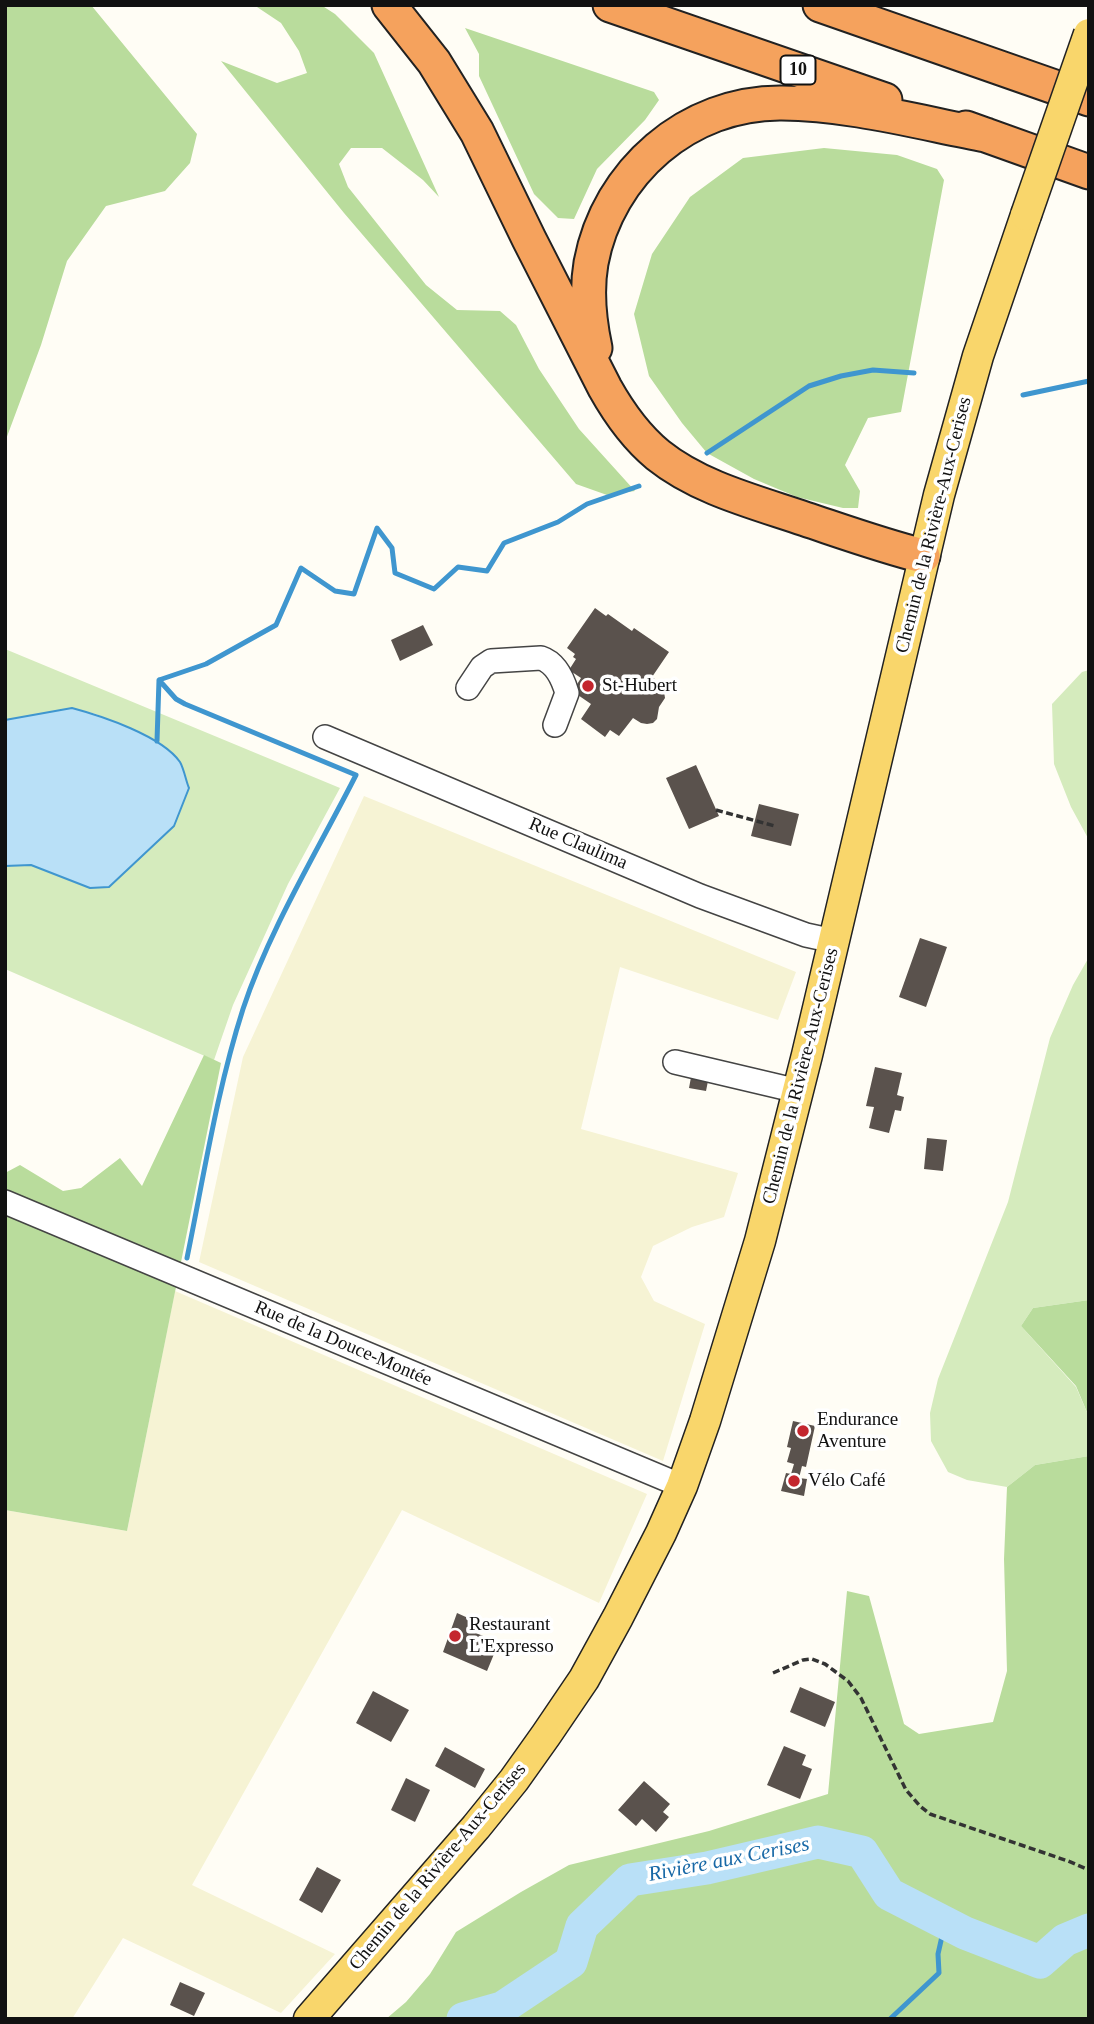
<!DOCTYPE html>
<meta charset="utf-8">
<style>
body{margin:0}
#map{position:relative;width:1094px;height:2024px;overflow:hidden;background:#fffdf5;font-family:Georgia,serif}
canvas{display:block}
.frame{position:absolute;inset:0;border:7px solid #111;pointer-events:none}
</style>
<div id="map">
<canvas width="1094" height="2024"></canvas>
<div class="frame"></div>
</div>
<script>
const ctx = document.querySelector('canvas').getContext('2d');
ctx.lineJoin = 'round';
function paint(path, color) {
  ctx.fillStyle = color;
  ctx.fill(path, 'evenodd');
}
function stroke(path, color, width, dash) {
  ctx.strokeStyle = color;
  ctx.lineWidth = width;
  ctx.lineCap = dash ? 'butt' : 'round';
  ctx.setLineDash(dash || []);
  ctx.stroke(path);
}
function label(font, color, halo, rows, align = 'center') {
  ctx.font = font + ' Georgia,serif';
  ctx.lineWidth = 7;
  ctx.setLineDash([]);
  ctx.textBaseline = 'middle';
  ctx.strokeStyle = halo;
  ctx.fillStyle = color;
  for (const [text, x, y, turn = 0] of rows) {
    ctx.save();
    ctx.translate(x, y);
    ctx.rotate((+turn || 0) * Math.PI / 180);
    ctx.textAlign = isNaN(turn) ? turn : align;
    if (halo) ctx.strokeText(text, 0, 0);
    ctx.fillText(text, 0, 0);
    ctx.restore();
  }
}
const farmland = new Path2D(`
 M364,796L796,972L778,1020L620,967L581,1129L738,1173L724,1217L692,1227L653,1246L641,1277L654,1301L705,1324L663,1461L199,1262L243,1057Z
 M175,1291L647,1494L599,1603L402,1510L192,1885L335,1954L281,2013L123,1938L72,2019H5V1510L127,1531Z`);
const green = new Path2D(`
 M5,649L340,788L288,884L233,1005L214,1060L5,969V866L31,865L90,888L157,741L96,714L72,708L5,720Z
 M1089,670V840L1071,807L1054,764L1052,704L1082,672Z
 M1089,957V1300L1033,1308L1021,1326L1076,1387L1089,1417V1456L1035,1465L1007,1487L967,1480L948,1472L931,1441L930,1413L938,1379L1008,1202L1050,1038L1073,985Z`);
const forest = new Path2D(`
 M5,5H91L197,134L190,163L165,191L106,206L67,261L41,345L5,442Z
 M254,5H321L335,14L374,53L439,197L423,180L382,148H351L339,164L348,187L426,285L457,310L500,311L516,325L539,369L579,429L635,491L607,495L576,484L344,213L221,61L277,83L307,73L299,51L281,23Z
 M465,28L654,92L659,100L645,120L597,169L574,219L558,218L534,194L479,76V54Z
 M824,148L897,155L937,169L944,180L901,412L868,418L845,465L860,491L858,508H843L797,497L754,479L707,453L682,423L649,376L634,314L652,254L690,197L743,158Z
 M204,1055L221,1063L127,1531L5,1510V1173L20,1165L63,1191L81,1188L120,1158L142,1186Z
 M1089,1300V1417L1076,1386L1021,1326L1033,1308Z
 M1089,1456V2019H386L406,2002L430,1974L456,1932L521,1892L569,1865L709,1831L828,1794L847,1591L869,1596L904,1724L919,1734L993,1722L1007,1671L1004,1559L1007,1487L1035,1465Z`);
const water = new Path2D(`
 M72,708C102,716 162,736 180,762C184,769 186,781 189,788L174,826L109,887L90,888L31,865L5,866V720Z`);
const stream = new Path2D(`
 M1023,395L1089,381
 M707,453L809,386L841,376L873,370L914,373
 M159,680L176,699L185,704L356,775C318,850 269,930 243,1009C217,1090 204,1175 187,1258
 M157,741L159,680L206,664L276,625L301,568L335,591L354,594L377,528L392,548L395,573L434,589L458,567L487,571L504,543L558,522L587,504L639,486
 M890,2019L939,1973L938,1954L945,1923`);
const river = new Path2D(`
 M463,2019L502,2008L571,1962L582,1926L630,1880L707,1868L818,1842L862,1852L889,1894L965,1933L1040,1962L1065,1940L1089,1930`);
const building = new Path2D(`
 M595,608L606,616L608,614L632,631L634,628L669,652L652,677L663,685L665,698L659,707L657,719L653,723L647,724L641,723L633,718L619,736L610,730L605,737L581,719L591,704L575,693L574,689L581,678L569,670L576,659L573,657L575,654L567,648Z
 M423,625L433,645L400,661L391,640Z
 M696,765L719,816L689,829L666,778Z
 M759,804L799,814L791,846L751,836Z
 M920,938L947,947L926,1007L899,997Z
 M875,1067L902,1073L897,1095L904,1097L901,1111L895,1110L889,1133L869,1128L874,1107L866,1106Z
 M692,1072L709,1076L706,1091L689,1088Z
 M927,1138L947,1140L943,1171L924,1169Z
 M793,1421L815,1426L806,1467L802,1466L799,1478L807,1479L804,1496L781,1491L786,1473L791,1474L794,1464L787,1462L791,1448L787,1447Z
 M457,1613L477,1622L473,1632L499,1642L487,1671L443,1652Z
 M800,1687L835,1702L825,1727L790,1712Z
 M373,1691L409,1710L391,1742L356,1723Z
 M784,1746L806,1755L802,1765L812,1769L800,1799L767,1785Z
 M445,1747L485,1769L475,1788L435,1766Z
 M406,1778L430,1790L415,1822L391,1810Z
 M644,1781L670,1804L663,1812L669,1817L656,1832L642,1819L636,1826L618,1810Z
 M317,1867L341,1880L322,1913L299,1900Z
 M180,1982L205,1993L194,2016L170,2005Z`);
const path = new Path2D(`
 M716,810L775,826
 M773,1673L803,1660L812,1659L825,1664L848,1681L861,1698L906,1790L920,1806L930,1814L1068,1861L1089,1870`);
const minor = new Path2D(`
 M468,688L482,667L491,661L541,658C556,663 563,679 567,693L555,725
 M325,737L700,896L806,935L834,941
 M675,1062L798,1091
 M5,1202L682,1486`);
const major = new Path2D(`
 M309,2019L476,1827L514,1780L546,1735L584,1679L618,1617L661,1533L682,1486L705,1421L760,1241L807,1055L939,495L978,356L1026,215`);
const highway = new Path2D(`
 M389,5L434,62L477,132L529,239L605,388C619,413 635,436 658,455C699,488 755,502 805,519C844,532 883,546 923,556
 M610,5L885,100
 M820,5L1089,99
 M966,128L1089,172
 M595,348C589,320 586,292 591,263C608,172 688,102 782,103C847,103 922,123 986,135`);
const majorBridge = new Path2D(`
 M1026,215L1089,34`);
const markers = [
 [588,686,7,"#c4262e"],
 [803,1431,7,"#c4262e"],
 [794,1481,7,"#c4262e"],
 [455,1636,7,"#c4262e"]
];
const shields = [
 [798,70,35]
];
const shieldNames = [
 ["10",798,70]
];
const streetNames = [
 ["Chemin de la Rivière-Aux-Cerises",934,525,-76],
 ["Rue Claulima",578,844,23],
 ["Chemin de la Rivière-Aux-Cerises",801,1076,-76],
 ["Rue de la Douce-Montée",343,1344,23],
 ["Chemin de la Rivière-Aux-Cerises",438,1867,-50]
];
const poiNames = [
 ["St-Hubert",602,686],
 ["Endurance",817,1420],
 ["Aventure",817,1442],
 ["Vélo Café",808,1481],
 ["Restaurant",469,1625],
 ["L'Expresso",469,1647]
];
const waterNames = [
 ["Rivière aux Cerises",729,1860,-11]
];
paint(farmland, '#f6f3d4');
paint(green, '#d5ebbd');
paint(forest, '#b9dc9c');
paint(water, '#b9e0f7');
stroke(water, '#3f96cf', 2);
stroke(stream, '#3f96cf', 5);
stroke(river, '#b9e0f7', 33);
paint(building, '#5a524d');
stroke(minor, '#444', 26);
stroke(major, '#222', 33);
stroke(highway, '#222', 37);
stroke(path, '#333', 3.5, [7, 3.5]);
stroke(minor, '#fff', 23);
stroke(major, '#f9d66b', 30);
stroke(highway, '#f5a25d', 33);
stroke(majorBridge, '#222', 33, []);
stroke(majorBridge, '#f9d66b', 30);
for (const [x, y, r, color] of markers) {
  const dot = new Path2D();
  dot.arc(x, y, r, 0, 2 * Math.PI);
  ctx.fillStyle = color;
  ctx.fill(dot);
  stroke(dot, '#fff', 2.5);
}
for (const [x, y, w] of shields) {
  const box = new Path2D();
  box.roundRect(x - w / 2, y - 14.5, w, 29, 5);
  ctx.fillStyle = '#fff';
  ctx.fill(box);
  stroke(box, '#111', 2);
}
label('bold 18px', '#111', null, shieldNames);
label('19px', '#111', '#fff', streetNames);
label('19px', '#111', '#fff', poiNames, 'left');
label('italic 21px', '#1768a6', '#fff', waterNames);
</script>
